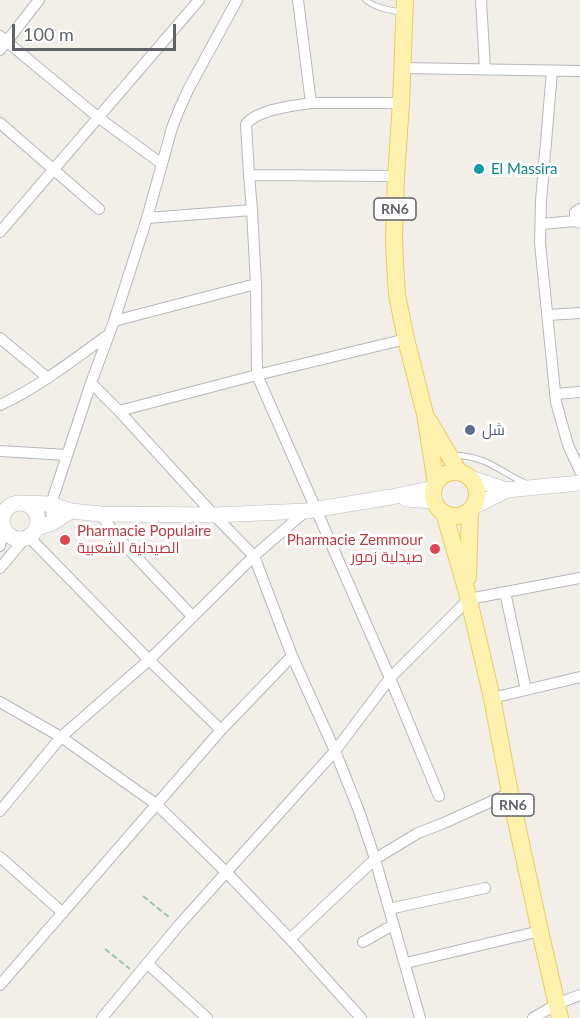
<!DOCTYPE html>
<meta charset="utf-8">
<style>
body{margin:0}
#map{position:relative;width:580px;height:1018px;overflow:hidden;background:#f1efe8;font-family:Lato,sans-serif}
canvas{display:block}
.scale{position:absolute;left:12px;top:24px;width:164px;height:27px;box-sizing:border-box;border:3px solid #5f6368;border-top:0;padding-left:8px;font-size:18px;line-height:21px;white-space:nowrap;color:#5f6368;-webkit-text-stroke:4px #fff;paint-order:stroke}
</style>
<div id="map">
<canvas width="580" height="1018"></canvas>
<div class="scale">100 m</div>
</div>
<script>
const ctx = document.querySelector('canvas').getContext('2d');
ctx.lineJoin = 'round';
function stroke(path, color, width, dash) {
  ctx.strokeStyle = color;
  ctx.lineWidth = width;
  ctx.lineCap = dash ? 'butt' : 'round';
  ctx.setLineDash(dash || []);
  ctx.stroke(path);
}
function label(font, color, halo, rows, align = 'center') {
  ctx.font = font + ' Lato,Cairo,sans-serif';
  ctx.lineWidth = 6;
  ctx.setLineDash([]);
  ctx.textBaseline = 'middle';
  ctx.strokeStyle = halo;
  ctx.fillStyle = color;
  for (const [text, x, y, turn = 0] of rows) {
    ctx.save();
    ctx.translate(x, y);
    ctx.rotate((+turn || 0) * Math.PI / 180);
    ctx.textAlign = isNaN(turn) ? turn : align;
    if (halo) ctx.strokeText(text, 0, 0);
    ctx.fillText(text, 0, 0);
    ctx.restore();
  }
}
const path = new Path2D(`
 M143,896L170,918
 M105,949L130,969`);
const lane = new Path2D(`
 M366,0C375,8 389,10 401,12
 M454,455C488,457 497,470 525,483`);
const street = new Path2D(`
 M298,0L311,103H401
 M481,0L485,69
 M0,36L99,118L162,164
 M0,50L39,0
 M403,68L580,71
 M552,71L541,201L540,243L556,402L568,445L580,471
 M311,103C292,106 259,109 246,124L249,175L396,176
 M0,123L99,209
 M252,210L256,284L257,375L390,678L439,796
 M147,218L252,210L249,175
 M575,221V212L580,209
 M541,224L575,221L580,223
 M0,232L199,0
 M548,315L580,313
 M114,321L256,284
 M0,338L48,378
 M91,383L119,411L214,515L254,556L292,656L335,751L359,811L375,859L420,1018
 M555,394L580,392
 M0,405C39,387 73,360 108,335
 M119,411L257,375L406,339
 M0,451L67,455
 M100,514L121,541L193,617
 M52,523L51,504L91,383L114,321L147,218L172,128L179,110L188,90L237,0
 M28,536L149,660L221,730
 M0,546L3,528
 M0,568L26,537
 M505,592L526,690
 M492,698L580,677
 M0,702L61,737L156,804L226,872L290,939L361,1018
 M0,811L61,737L149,660L254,556L306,511
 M0,857L63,913
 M389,909L485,888
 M290,939L375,859L418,833L444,823L510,793
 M363,942L393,925
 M406,963L540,931
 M148,964L207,1018
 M0,985L221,730L292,656
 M102,1018L179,925L335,751L390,678L469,599L580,578
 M533,1018L557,1004L580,995`);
const secondary = new Path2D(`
 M471,478L507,490
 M406,499L435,501
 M21,503L51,504L71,511L100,514L214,515L306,511L391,497L434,488
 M2 521a18 18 0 1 1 36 0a18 18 0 1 1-36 0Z
 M473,507L507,490L580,483
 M36,528L52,523L71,511`);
const primary = new Path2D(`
 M405,0L401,103L396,176L394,238L395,264L397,295L406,339L425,414L436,483
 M429,421L459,472
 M433 494a22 22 0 1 1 44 0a22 22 0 1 1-44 0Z
 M444,513L467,592L492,698L510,793L540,931L560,1018
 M468,577L470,510`);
const markers = [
 [479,169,6,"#0f9aa8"],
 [470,430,6,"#5c6f8a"],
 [65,540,6,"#e0444e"],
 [435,549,6,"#e0444e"]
];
const shields = [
 [395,209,42],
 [513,805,42]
];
const shieldNames = [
 ["RN6",395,209],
 ["RN6",513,805]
];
const cultureNames = [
 ["El Massira",491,169]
];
const serviceNames = [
 ["شل",482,430]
];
const healthNames = [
 ["Pharmacie Populaire",77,531],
 ["الصيدلية الشعبية",77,548],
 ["Pharmacie Zemmour",423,540,"right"],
 ["صيدلية زمور",423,557,"right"]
];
stroke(lane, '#b5b8bc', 7);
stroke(street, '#b5b8bc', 12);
stroke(secondary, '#b6babf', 16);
stroke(primary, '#f2c960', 18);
stroke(path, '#9cc7a9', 2, [6, 3]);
stroke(lane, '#fff', 5);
stroke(street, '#fff', 10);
stroke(secondary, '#fff', 15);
stroke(primary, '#fff2af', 16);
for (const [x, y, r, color] of markers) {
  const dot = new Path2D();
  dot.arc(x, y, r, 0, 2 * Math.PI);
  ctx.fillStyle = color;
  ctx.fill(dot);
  stroke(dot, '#fff', 2);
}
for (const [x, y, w] of shields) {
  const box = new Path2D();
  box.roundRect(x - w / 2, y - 11, w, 22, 4.5);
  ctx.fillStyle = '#fff';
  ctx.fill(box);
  stroke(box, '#5f6368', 1.5);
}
label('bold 14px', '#5f6368', null, shieldNames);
label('15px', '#0d838f', '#fff', cultureNames, 'left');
label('15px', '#4e5e75', '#fff', serviceNames, 'left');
label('15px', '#be3a42', '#fff', healthNames, 'left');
</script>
